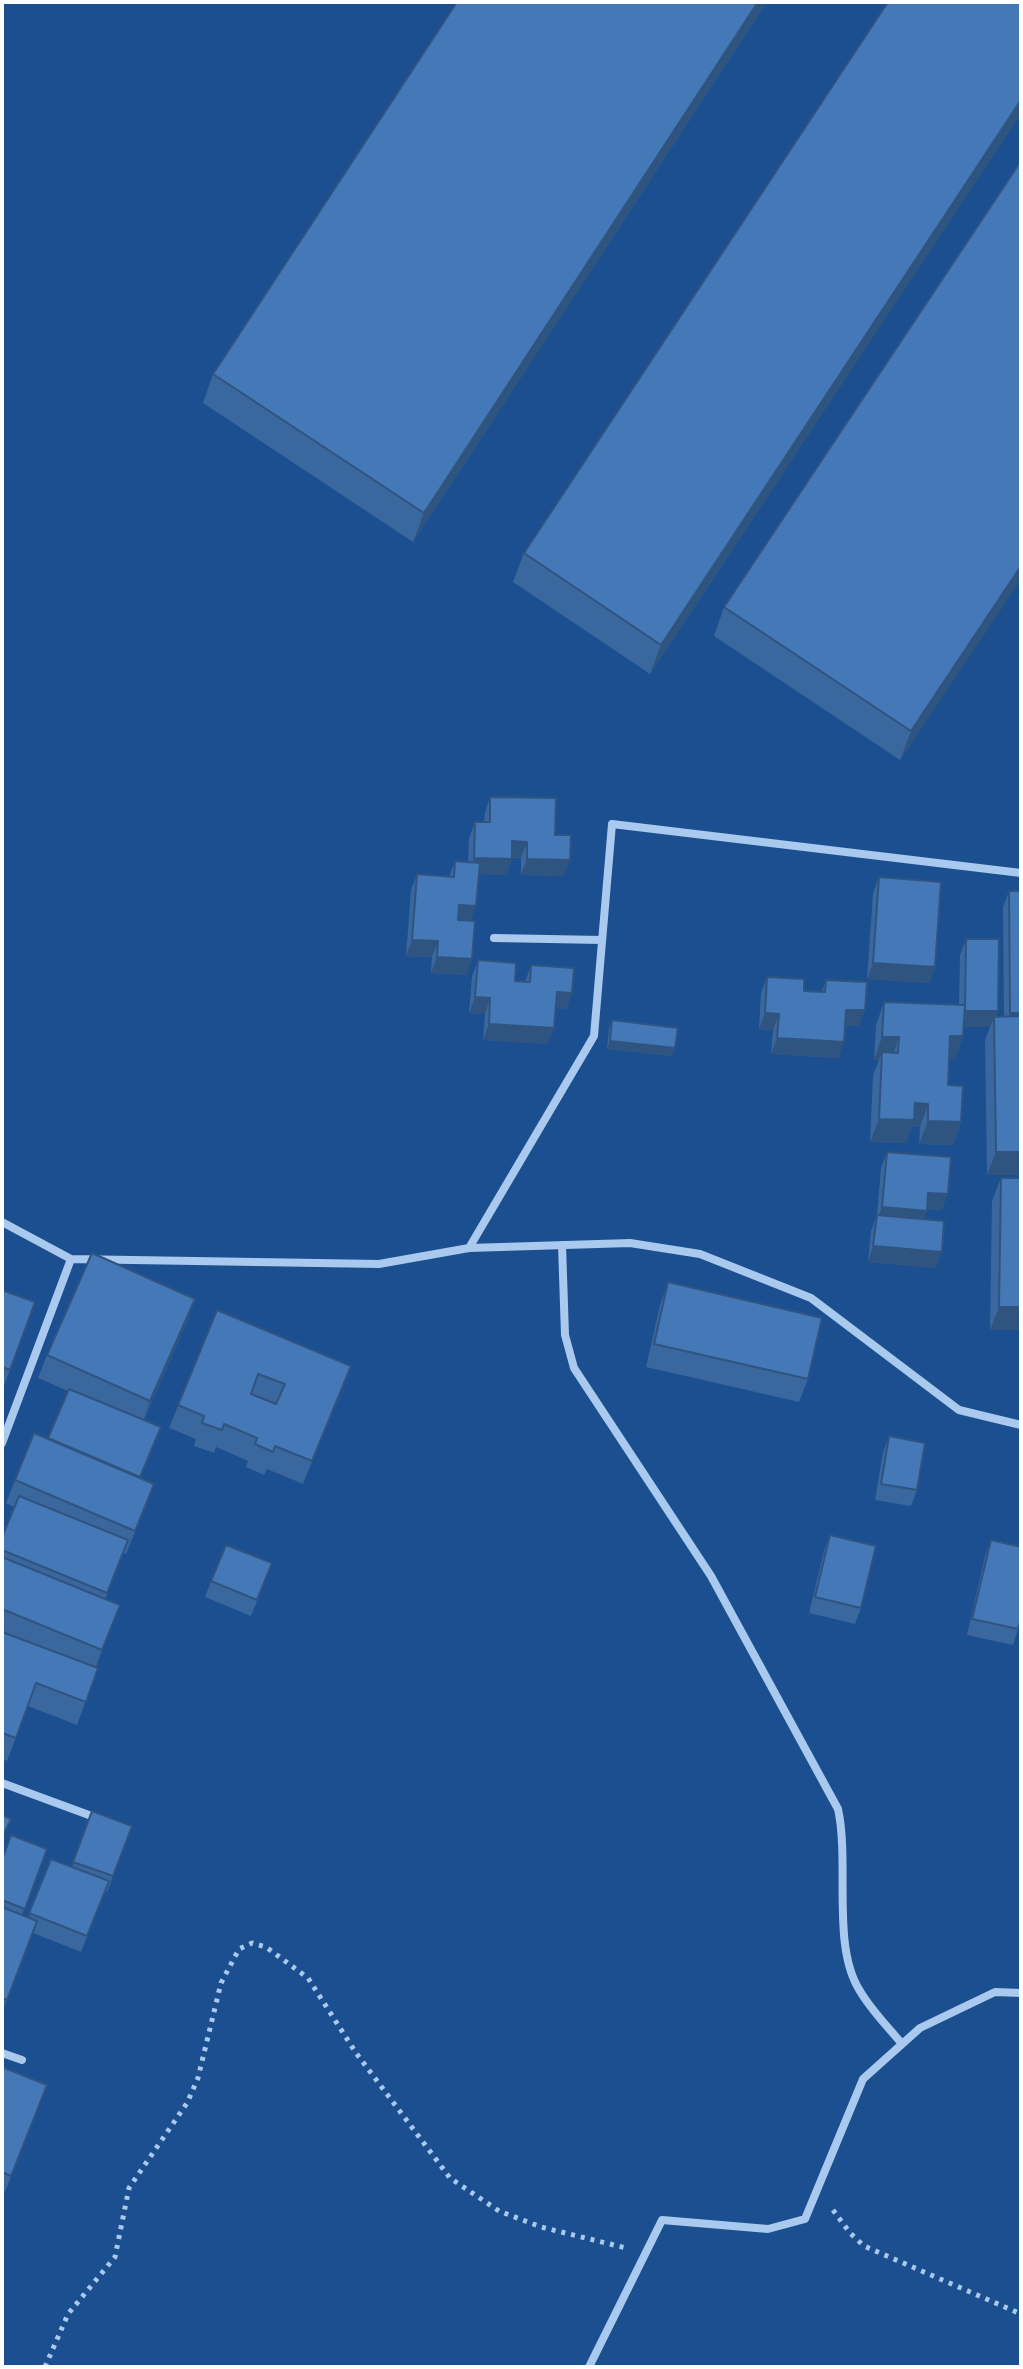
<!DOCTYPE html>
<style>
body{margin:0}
#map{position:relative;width:1023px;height:2369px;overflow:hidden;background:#1b4f8f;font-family:"Alegreya Sans",sans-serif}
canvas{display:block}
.frame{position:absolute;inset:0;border:4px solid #fff;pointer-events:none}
</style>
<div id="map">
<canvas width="1023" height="2369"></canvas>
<div class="frame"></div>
</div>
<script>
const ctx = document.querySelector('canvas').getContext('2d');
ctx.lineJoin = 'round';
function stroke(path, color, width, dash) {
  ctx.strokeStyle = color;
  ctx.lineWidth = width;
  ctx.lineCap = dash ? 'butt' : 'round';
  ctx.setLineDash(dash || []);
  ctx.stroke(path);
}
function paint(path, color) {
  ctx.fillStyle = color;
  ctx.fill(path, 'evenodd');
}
const path = new Path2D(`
 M833,2210L850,2233L864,2246L1021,2314
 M45,2367L68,2314L115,2257L129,2188L187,2103L198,2078L221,1983L239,1949L252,1943L266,1947L308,1978L356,2053L450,2178L499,2211L541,2227L626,2248`);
const street = new Path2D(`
 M494,938L602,940
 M2,1222L71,1259L379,1264L469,1248L630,1243L700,1254L811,1298L959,1410L1021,1425
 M562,1245L565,1335L574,1368L711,1576L838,1809C850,1863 831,1946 860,1991C871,2010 888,2027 902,2044
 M469,1248L594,1036L612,824L1021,873
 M2,1443L71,1259
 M2,1783L97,1818
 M2,2053L22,2060
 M589,2367L662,2220L768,2229L805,2219L863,2079L920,2028L995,1992L1021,1993`);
const wall = new Path2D(`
 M457,2H767L413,542L203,403L213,374Z
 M1021,2V113L650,674L513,582L524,553Z
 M1021,161V579L900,760L714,636L724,607Z
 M490,797L555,835L564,876L521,875V858H512L506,875L479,874L471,921L467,975L431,973L432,957L406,956L411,890L417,874L449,876L455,861L468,862L469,838L475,822H484L485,813Z
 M879,877L935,967L930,983L867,979L873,893Z
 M1009,891H1021V1175H987L985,1040L990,1027H964L963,1036L955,1059H949L948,1085L961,1122L953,1145L919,1144L920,1127H912L906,1143L870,1142L873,1075L879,1060H874L876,1025L884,1002L959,1005L960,955L966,939L998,1011L996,1017H1004L1003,907Z
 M478,960L515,981L525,982L531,965L572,993L566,1009L555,1008L548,1044L483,1040L485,1014L469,1013L472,976Z
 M767,977L804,991L822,992L826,980L859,1026H845L839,1058L771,1054L773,1030L759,1029L761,993Z
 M612,1020L672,1056L607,1049L609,1029Z
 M887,1152L942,1210L927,1209L924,1219L936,1268L868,1262L871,1231L877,1215L881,1168Z
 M1001,1178L1021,1330H990L992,1201Z
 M668,1282L808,1379L799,1402L646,1367L660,1305Z
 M2,1290L35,1302L4,1386L2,1385Z
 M195,1299L187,1322L144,1420L161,1427L140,1478L146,1507L126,1554L124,1553L105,1599L120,1605L96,1667L98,1668L77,1725L28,1706L7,1761L2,1759V1537L14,1507L6,1503L15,1480L48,1439L68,1391L38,1378L47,1355Z
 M217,1310L351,1366L303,1484L267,1469L264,1475L246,1467L248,1461L216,1447L214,1453L194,1446L196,1439L169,1428Z
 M889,1436L917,1490L911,1506L875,1500L883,1452Z
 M830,1535L861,1608L855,1624L809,1613L824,1551Z
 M991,1540L1018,1629L1013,1645L967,1635L985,1556Z
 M266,1579L251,1616L205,1597L211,1581Z
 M92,1811L132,1826L107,1892H105L81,1952L33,1933L2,2012V1860L47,1849L22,1915L28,1918L51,1859L72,1867Z
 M2,2067L47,2085L5,2192L2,2190Z`);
const shadedWall = new Path2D(`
 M758,2H767L413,542L424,513Z
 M1021,100V113L650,674L661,645Z
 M1021,566V579L900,760L911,731Z
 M512,841L527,842L521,858L507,857Z
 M474,858L512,859L506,875L468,874Z
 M527,859L570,860L564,876L521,875Z
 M459,905L476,906L471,922L454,921Z
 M412,940L438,941L432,957L406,956Z
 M437,957L472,959L467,975L431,973Z
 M873,963L935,967L930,983L867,979Z
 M557,992L572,993L566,1009L551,1008Z
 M475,997L490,998L485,1014L469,1013Z
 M846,1010H865L859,1026H840Z
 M965,1011H998L994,1022V1017L990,1027H959Z
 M765,1013L779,1014L773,1030L759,1029Z
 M1010,1013H1021V1028L1005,1029Z
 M489,1024L554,1028L548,1044L483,1040Z
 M950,1036H963L955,1059H942Z
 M882,1037H899L891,1060L882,1052L879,1060H874Z
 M777,1038L844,1042L839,1058L771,1054Z
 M610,1041L675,1048L672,1056L607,1049Z
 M915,1103L928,1104L920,1127H912L906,1143L870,1142L879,1119Z
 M928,1121L961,1122L953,1145L919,1144Z
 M996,1152H1021V1175H987Z
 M928,1193L948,1194L942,1210L923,1209Z
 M882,1207L927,1211L921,1227L876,1223Z
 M873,1246L942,1252L936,1268L868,1262Z
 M195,1299L187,1322L142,1424L150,1401Z
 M999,1307H1021V1330H990Z
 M351,1366L343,1389L303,1484L312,1461Z
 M154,1484L146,1507L126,1554L135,1531Z
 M120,1605L112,1628L93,1673L102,1650Z`);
const building = new Path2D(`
 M457,2H758L424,513L213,374Z
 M888,2H1021V100L661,645L524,553Z
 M1021,161V566L911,731L724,607Z
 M490,797L556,798L555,835H571L570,860L527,859V842L512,841V859L474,858L475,822H490Z
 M455,861L480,863L476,906L459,905L458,920L475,921L472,959L437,957L438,941L412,940L417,874L454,877Z
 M879,877L941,882L935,967L873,963Z
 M1009,891H1021V1013H1010Z
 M966,939H999L998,1011H965Z
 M478,960L516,963L515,981L530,982L531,965L574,968L572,993L557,992L554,1028L489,1024L490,998L475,997Z
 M767,977L804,979V991L825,992L826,980L867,982L865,1010H846L844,1042L777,1038L779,1014L765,1013Z
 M884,1002L965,1005L963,1036H950L948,1085L963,1086L961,1122L928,1121V1104L915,1103L914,1120L879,1119L882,1052L898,1053L899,1037H882Z
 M1021,1016V1152H996L994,1017Z
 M612,1020L678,1028L675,1048L610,1041Z
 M887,1152L951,1157L948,1194L928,1193L927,1211L882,1207Z
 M1001,1178H1021V1307H999Z
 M877,1215L944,1221L942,1252L873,1246Z
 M92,1253L195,1299L150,1401L47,1355Z
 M668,1282L822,1318L808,1379L654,1344Z
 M2,1290L35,1302L10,1370L2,1367Z
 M217,1310L351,1366L312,1461L275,1446L273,1452L255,1444L257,1438L224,1424L222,1430L202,1423L204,1416L178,1405ZM258,1374L285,1384L276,1404L251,1394Z
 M69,1389L161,1427L140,1477L48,1438Z
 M34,1433L154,1484L135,1531L15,1480Z
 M889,1436L925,1443L917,1490L881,1484Z
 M19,1496L128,1540L107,1593L2,1550V1537Z
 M830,1535L876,1546L861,1608L815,1597Z
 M991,1540L1021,1547V1618L1018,1629L972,1619Z
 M226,1545L272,1563L257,1600L211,1581Z
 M2,1557L120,1605L102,1650L2,1609Z
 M2,1632L98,1668L86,1702L36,1683L16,1738L2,1733Z
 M92,1811L132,1826L113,1876L73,1862Z
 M2,1815L11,1819L2,1838Z
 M11,1835L47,1849L25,1909L2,1900V1860Z
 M51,1859L109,1881L87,1936L29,1913Z
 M2,1907L37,1921L7,2000L2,1998Z
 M2,2067L47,2085L11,2176L2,2172Z`);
stroke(path, '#a9c9ee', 5, [4, 6]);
stroke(street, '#a9c9ee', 8);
paint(wall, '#3a679d');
paint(shadedWall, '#305480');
paint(building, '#4478b7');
stroke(building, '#305480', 2);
</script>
